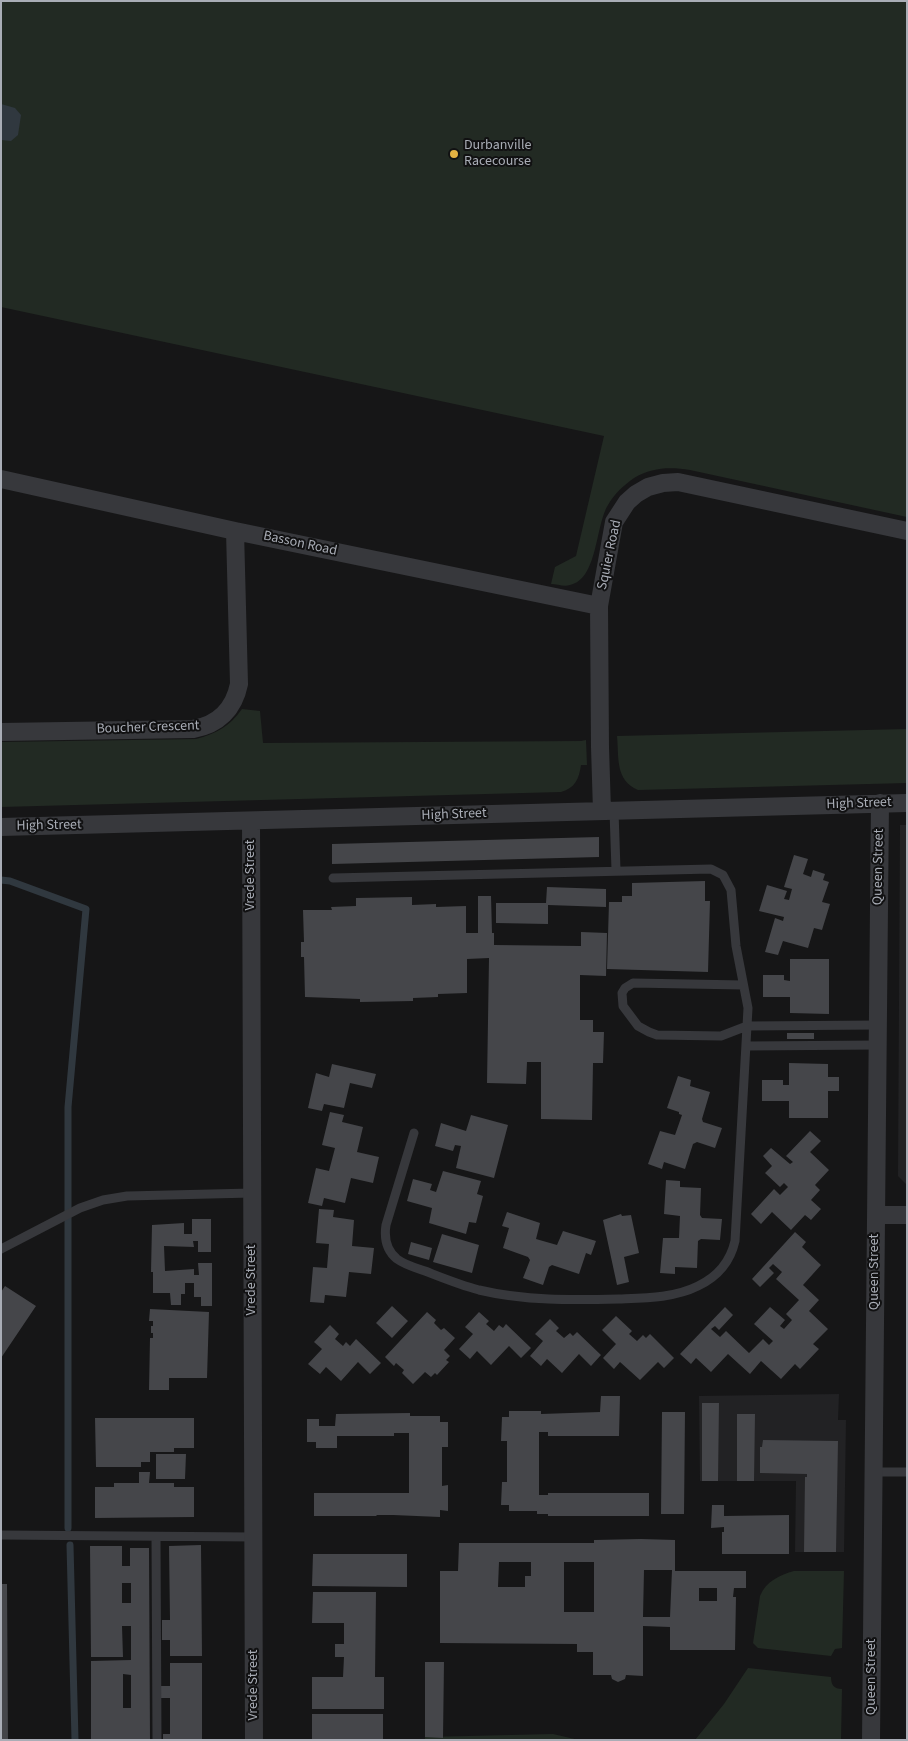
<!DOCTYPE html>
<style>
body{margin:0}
#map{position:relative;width:908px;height:1741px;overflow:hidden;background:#161617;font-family:"Source Sans 3",sans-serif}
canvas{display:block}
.frame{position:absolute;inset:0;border:2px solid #a9adb6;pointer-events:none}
</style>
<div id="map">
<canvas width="908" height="1741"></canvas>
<div class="frame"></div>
</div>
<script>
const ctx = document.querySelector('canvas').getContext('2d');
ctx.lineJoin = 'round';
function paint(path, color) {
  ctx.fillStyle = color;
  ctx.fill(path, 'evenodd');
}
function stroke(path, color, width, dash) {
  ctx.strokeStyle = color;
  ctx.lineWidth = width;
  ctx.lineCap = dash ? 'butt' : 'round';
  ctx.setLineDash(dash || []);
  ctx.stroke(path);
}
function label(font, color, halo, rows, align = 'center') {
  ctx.font = font + ' "Source Sans 3",sans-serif';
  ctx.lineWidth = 4;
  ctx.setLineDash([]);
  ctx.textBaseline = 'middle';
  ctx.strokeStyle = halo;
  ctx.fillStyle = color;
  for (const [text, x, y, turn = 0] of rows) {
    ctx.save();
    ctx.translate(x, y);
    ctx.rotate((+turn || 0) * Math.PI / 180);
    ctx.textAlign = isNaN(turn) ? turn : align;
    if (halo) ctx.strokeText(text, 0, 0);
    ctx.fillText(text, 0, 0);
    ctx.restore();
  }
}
const built = new Path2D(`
 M900,825H907V1185L898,1176Z
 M839,1394L838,1420H846L844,1552H795L796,1481H700L699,1396Z`);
const green = new Path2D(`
 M1,1H907V517L690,470C671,467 652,467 634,478C624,485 614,494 608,505C595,526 598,579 570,585C564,587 557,584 551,584L555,567L576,556L604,436L1,307Z
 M242,709L260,711L263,743L581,741L586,740L587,765H581C579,779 575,788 561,792L1,807V742L196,739C216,734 230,726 242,709Z
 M907,729V783L638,790C615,780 619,758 617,736Z
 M794,1571H844L842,1648L835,1649L831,1656L758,1648L753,1643L760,1596C766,1581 780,1575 794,1571Z
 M748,1668L831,1677C831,1685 834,1689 842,1689L841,1740H695L724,1704Z
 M553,1734L579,1740H425V1737Z`);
const water = new Path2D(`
 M1,104L15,108L21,115L18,135L11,141L1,140Z`);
const stream = new Path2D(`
 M1,880L10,881L86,909L68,1107V1528
 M70,1545L75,1740`);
const building = new Path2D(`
 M599,837V857L332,864V844Z
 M794,855L808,859L803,874L811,877L813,870L825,874L823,880L829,882L822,902L830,904L822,930L814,928L808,948L783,941L778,955L765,952L775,918L783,921L784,917L759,911L767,885L787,891L784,899L789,900L792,889L784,887Z
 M705,881V901H710L708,972L607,969L609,902H622V896H632V883Z
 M547,887L606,889V907L548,905V924L496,923V903H546Z
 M478,896H491L492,933H494V945L581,946V932L607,933L606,976L580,975V1020H593V1032H604L603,1063H593L592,1120L541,1119V1062H527L526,1084L487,1083L489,958L467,959V993L438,994V997L413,998V1001L360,1002V999L305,997L304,957H301V942H304L303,910H332L331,907L356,906V898L412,897V905L436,904V907L466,906V933H478Z
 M790,959H829V1014L790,1013V997H763V975H784V980L790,981Z
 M787,1033H814V1039H787Z
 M789,1063L828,1064V1077H839V1091H828V1118H789V1101H762V1080H783V1085H789Z
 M332,1064L376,1074L372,1088L350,1083L344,1108L324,1104L322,1111L308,1108L316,1073L329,1077Z
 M678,1076L691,1080L690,1086L710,1092L702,1119L703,1122L722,1128L715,1148L697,1142L693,1144L685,1169L664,1162L662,1169L648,1164L660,1131L675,1135L682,1115L679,1114V1112L667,1108Z
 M330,1112L344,1115L342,1122L363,1127L357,1152L379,1157L373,1183L351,1178L345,1203L324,1198L322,1206L308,1203L316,1168L329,1171L335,1148L322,1145Z
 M471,1115L508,1125L494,1178L456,1168L461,1146L455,1145L453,1151L435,1146L441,1123L466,1131Z
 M810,1131L821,1141L810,1152L829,1170L815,1185L820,1190L811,1200L821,1209L811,1220L805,1215L791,1230L772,1212L761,1224L751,1214L774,1189L780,1195L788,1187L784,1183L780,1187L765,1173L772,1166L763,1156L771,1148L790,1164L793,1162L786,1156Z
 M443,1171L481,1181L477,1194L483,1196L476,1223L469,1222L466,1234L429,1223L432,1208L407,1201L413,1179L432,1184L430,1190L436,1192Z
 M666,1180L680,1181V1187L701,1188L700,1215L702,1218L722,1219L720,1240L701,1239L698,1241L697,1268L675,1267V1274L660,1273L663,1238H679L680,1216L664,1214Z
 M319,1209L334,1210L333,1217L354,1220L352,1246L374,1248L371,1274L349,1272L346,1297L325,1295L324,1303L310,1302L313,1267L327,1268L329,1244L316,1243Z
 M507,1212L540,1223L536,1239L557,1245L563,1231L596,1241L591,1255L586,1253L579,1274L552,1265L549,1267L543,1285L523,1278L530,1260L528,1257L503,1248L509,1228L502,1226Z
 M621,1214L622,1216L631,1215L639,1253L624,1257L629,1282L617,1285L603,1220Z
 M192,1219H211V1252H198V1241H193L194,1247L164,1246L165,1271L194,1269V1275H199L198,1263H212V1306H201V1297H194V1283H185V1294H181V1305H171L170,1293H153V1272H151L152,1225L184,1223V1234H192Z
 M795,1232L806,1242L802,1247L821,1265L803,1285L819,1300L809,1311L828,1329L813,1344L819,1349L800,1369L795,1364L781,1379L761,1361L750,1374L728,1354L711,1372L696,1358L691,1364L680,1354L725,1307L733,1315L719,1330L715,1326L711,1329L720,1337L726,1331L749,1353L763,1339L769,1345L773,1341L754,1324L770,1307L785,1320L780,1326L784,1329L792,1320L786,1314L799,1300L776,1279L782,1272L773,1264L769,1268L774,1273L760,1287L752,1279Z
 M442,1234L479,1245L472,1273L433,1262Z
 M411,1242L432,1248L429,1260L408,1254Z
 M5,1286L36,1306L1,1358V1292Z
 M392,1306L408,1321L392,1338L376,1323Z
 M150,1309L209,1312L207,1378H169V1390H149L150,1338H153V1333H151V1326H153V1321H149Z
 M427,1312L436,1320L434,1323L441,1330L444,1328L455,1338L444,1350L450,1356L446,1360L449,1362L437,1375L435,1373L431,1377L425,1372L413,1384L402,1373L404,1370L396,1363L394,1366L385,1357Z
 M479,1312L489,1321L486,1324L494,1331L499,1325L503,1328L506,1324L531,1348L521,1358L509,1346L491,1365L477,1351L470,1359L459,1349L473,1334L465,1327Z
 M616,1316L632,1331L629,1334L637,1341L643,1335L646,1338L650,1334L674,1358L664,1368L658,1362L640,1380L620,1362L614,1369L603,1358L616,1344L602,1330Z
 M550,1319L559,1328L556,1331L564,1338L570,1333L573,1336L577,1332L601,1355L591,1366L579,1354L562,1373L547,1359L541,1366L530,1356L543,1341L535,1334Z
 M330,1325L339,1334L335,1339L343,1346L346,1342L350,1346L356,1339L381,1363L370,1374L358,1362L341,1381L326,1367L320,1374L308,1364L322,1349L314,1342Z
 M601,1396H620L619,1436H548V1432H539V1495H548V1493H649V1516H548V1514H537V1511H509V1505H501L502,1482H507V1441H501L502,1417H509V1411H541V1414L600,1412Z
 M702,1403H719L718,1481H702Z
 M662,1412H685L684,1514H661Z
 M410,1413V1416H440V1422H448V1447H442V1486L448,1485V1511L440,1510V1517L393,1515H377L376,1516H314V1493H409V1433H394V1436H337V1448H316V1442H307V1419H319V1426H335L336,1414Z
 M737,1414H755L754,1481H737Z
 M95,1418H194V1448H174V1452H150V1462H141V1467H96Z
 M763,1440L838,1441L836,1552H804L805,1477H807V1474L760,1473V1447H762Z
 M156,1454H186L185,1479H156Z
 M139,1472H150L149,1483H174V1487H194V1517L95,1518V1487H114V1483H139Z
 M712,1505H724V1516L789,1515V1554H722V1532H724V1527L711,1528Z
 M641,1539L675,1540V1571H746V1588H734L733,1597H736L735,1650H670V1627L643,1626V1676L626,1675L625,1679L618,1682L612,1679L611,1675H593V1652H577V1644L440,1643V1571H458L459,1543H594V1540ZM499,1562H531V1576H525V1587H498ZM564,1562H594V1612H564ZM644,1570H672L670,1617H643ZM699,1588H717V1601H699Z
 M201,1545L202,1656H170V1640H162V1620H170L169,1546Z
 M90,1546H122V1566H130V1548H149L150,1740H91V1661L131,1660V1626H122L123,1657H91ZM122,1583H131V1603H122ZM123,1674L131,1675V1708H123Z
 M313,1554H407V1587L312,1586Z
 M1,1584H7L8,1740H1Z
 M313,1592H376L375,1677H384V1709H312V1677H343L344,1657H335V1644H344V1623H312Z
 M425,1662H444L443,1738L425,1737Z
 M170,1663H202V1740H163V1734H170V1698H161V1686H170Z
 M312,1714H383V1740H312Z`);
const lane = new Path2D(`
 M614,811L616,870
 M333,878L711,869L723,875L731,890L736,946L748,1008L735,1241C730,1263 717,1277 698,1286C674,1298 645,1298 619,1299C572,1300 525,1301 479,1290C460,1285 443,1278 425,1271C416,1268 405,1265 397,1259C386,1250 384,1238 386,1225L414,1133
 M743,985L633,983L625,988L622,993L623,1006L638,1026L649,1032L657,1035L721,1036L747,1026L878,1025
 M747,1046L878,1045
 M1,1249L80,1208L103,1200L127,1196L252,1193
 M874,1472H907
 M1,1535L253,1537
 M156,1537L157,1740`);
const street = new Path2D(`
 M1,479L235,531L599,606
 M1,732L193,729C218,725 234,709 239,684L235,531
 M602,811L600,747L599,606L614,522L627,502L636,494L648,487L663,483L678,482L907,531
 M251,821L254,1740
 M1,827L907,803
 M876,1215H907
 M871,1740L880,803`);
const markers = [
 [454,154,5,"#e4b142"]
];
const poiNames = [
 ["Durbanville",464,146],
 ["Racecourse",464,162]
];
const streetNames = [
 ["Basson Road",300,544,12],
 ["Squier Road",610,555,-78],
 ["Boucher Crescent",148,728,-2],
 ["High Street",859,804,-2],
 ["High Street",454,815,-2],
 ["High Street",49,826,-1],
 ["Queen Street",879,867,-89],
 ["Vrede Street",251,875,-90],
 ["Queen Street",875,1272,-90],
 ["Vrede Street",252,1280,-90],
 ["Queen Street",872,1677,-90],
 ["Vrede Street",254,1685,-90]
];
paint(built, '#222224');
paint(green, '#222a23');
paint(water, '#30383f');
stroke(stream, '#30383f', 7);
paint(building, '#45464a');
stroke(lane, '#37383c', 9);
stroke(street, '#37383c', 18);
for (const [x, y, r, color] of markers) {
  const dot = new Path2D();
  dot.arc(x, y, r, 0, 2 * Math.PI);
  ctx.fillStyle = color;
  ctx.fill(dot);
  stroke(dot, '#111112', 2);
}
label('14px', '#a9adb6', '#111112', poiNames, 'left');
label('14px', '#a9adb6', '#111112', streetNames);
</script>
